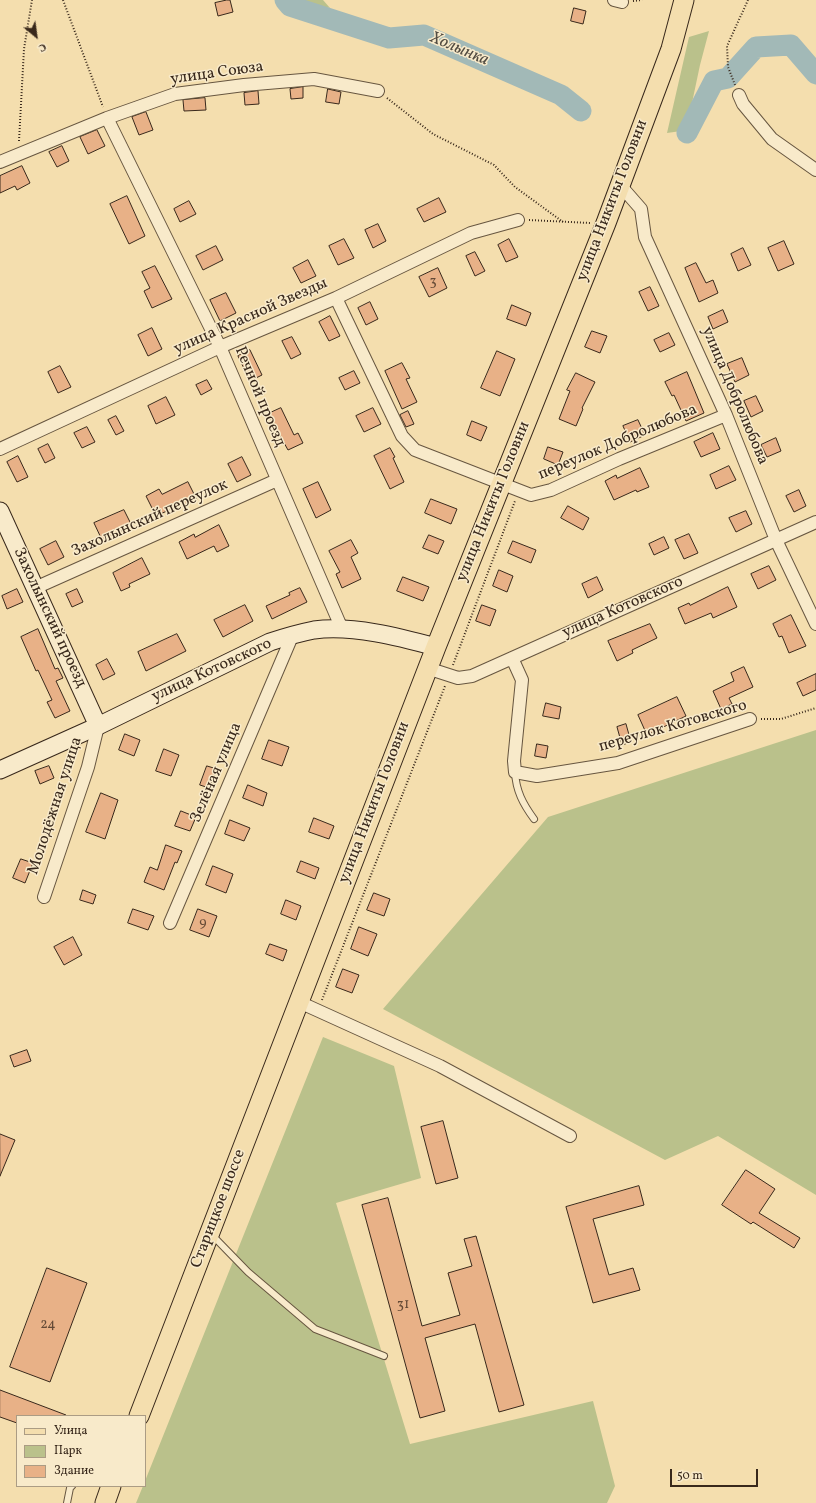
<!DOCTYPE html>
<meta charset="utf-8">
<style>
body{margin:0}
#map{position:relative;width:816px;height:1503px;overflow:hidden;background:#f4deae;font-family:Vollkorn,serif}
canvas{display:block}
.legend{position:absolute;left:16px;top:1415px;width:130px;height:72px;box-sizing:border-box;background:#f8eaca;border:1px solid #ab9c84;margin:0;padding:5px 7px;list-style:none;font-size:12px;color:#38281b}
.legend li{display:flex;align-items:center;gap:8px;height:20px}
.legend b{width:20px;border:1px solid #ab9c84}
.north{position:absolute;left:16px;top:16px;width:40px;height:40px;-webkit-text-stroke:3px #f8eaca;paint-order:stroke;rotate:151deg;font-size:11px;font-weight:700;line-height:16px;text-align:center;color:#38281b}
.north::after{content:'';display:block;margin:auto;width:14px;height:18px;background:#38281b;clip-path:polygon(50% 0,100% 100%,50% 72%,0 100%)}
.scale{position:absolute;left:670px;top:1469px;width:88px;height:18px;box-sizing:border-box;border:2px solid #38281b;border-top:0;padding-left:5px;font-size:12px;line-height:14px;white-space:nowrap;color:#38281b;-webkit-text-stroke:3px #f8eaca;paint-order:stroke}
</style>
<div id="map">
<canvas width="816" height="1503"></canvas>
<ul class="legend">
<li><b style="height:5px;background:#f4deae"></b>Улица</li>
<li><b style="height:11px;background:#bac18b"></b>Парк</li>
<li><b style="height:11px;background:#e8b187"></b>Здание</li>
</ul>
<div class="north">С</div>
<div class="scale">50 m</div>
</div>
<script>
const ctx = document.querySelector('canvas').getContext('2d');
ctx.lineJoin = 'round';
function paint(path, color) {
  ctx.fillStyle = color;
  ctx.fill(path, 'evenodd');
}
function stroke(path, color, width, dash) {
  ctx.strokeStyle = color;
  ctx.lineWidth = width;
  ctx.lineCap = dash ? 'butt' : 'round';
  ctx.setLineDash(dash || []);
  ctx.stroke(path);
}
function label(font, color, halo, rows, align = 'center') {
  ctx.font = font + ' Vollkorn,serif';
  ctx.lineWidth = 3;
  ctx.setLineDash([]);
  ctx.textBaseline = 'middle';
  ctx.strokeStyle = halo;
  ctx.fillStyle = color;
  for (const [text, x, y, turn = 0] of rows) {
    ctx.save();
    ctx.translate(x, y);
    ctx.rotate((+turn || 0) * Math.PI / 180);
    ctx.textAlign = isNaN(turn) ? turn : align;
    if (halo) ctx.strokeText(text, 0, 0);
    ctx.fillText(text, 0, 0);
    ctx.restore();
  }
}
const green = new Path2D(`
 M289,0H323L330,8Z
 M709,31L700,65L689,117L681,131L667,133L689,37Z
 M816,730V1195L718,1136L665,1160L383,1009L548,817Z
 M323,1037L394,1066L421,1178L336,1203L410,1444L593,1401L615,1486L607,1503H136L143,1486H145V1481Z`);
const river = new Path2D(`
 M285,0L290,6L389,38L424,35L561,95L581,111
 M687,133L714,81L728,78L756,47L791,45L816,74`);
const building = new Path2D(`
 M227,0H230L233,12L218,16L215,3Z
 M574,8L586,11L583,24L571,21Z
 M303,87V98L291,99L290,89Z
 M328,89L341,92L339,104L326,102Z
 M258,91L259,104L245,105L244,93Z
 M205,98L206,110L184,111L183,100Z
 M146,112L153,130L139,135L132,117Z
 M97,130L105,146L88,154L80,137Z
 M62,146L69,161L57,167L49,152Z
 M22,166L30,183L17,190L15,186L0,193V176Z
 M127,196L145,236L129,244L110,204Z
 M439,198L446,212L424,222L417,209Z
 M189,201L196,214L180,222L174,209Z
 M378,224L386,241L373,248L365,230Z
 M344,239L354,258L338,265L329,246Z
 M509,239L518,257L506,262L498,245Z
 M784,241L794,264L778,271L768,248Z
 M216,246L223,260L203,270L196,256Z
 M743,248L751,265L738,271L731,254Z
 M475,252L485,271L475,276L466,256Z
 M308,260L316,276L301,283L293,268Z
 M696,263L706,283L713,280L718,293L699,302L685,268Z
 M155,266L172,299L152,308L144,291L150,288L142,272Z
 M438,268L447,288L429,297L419,277Z
 M650,287L659,306L648,311L639,292Z
 M226,293L236,313L220,321L210,300Z
 M370,302L378,319L366,325L358,308Z
 M512,305L531,313L526,326L507,319Z
 M723,310L728,322L713,329L708,317Z
 M330,316L340,336L329,341L319,322Z
 M152,328L162,349L148,356L138,335Z
 M592,331L607,336L600,353L585,347Z
 M669,333L675,345L660,352L654,340Z
 M292,337L301,354L291,359L282,341Z
 M250,350L262,375L250,381L238,356Z
 M497,351L515,359L500,396L481,388Z
 M742,358L749,375L735,382L727,364Z
 M402,363L410,378L406,379L417,402L402,409L385,371Z
 M60,366L71,387L58,393L48,372Z
 M354,371L360,383L345,390L339,378Z
 M687,372L704,413L686,421L674,395L672,396L665,382Z
 M576,373L595,382L582,408L583,409L576,426L559,419L570,391L567,390Z
 M207,380L212,389L201,395L196,385Z
 M756,396L763,411L751,417L744,401Z
 M166,397L175,415L156,424L148,406Z
 M281,408L294,435L298,433L303,443L288,450L268,414Z
 M373,408L381,424L364,432L356,416Z
 M408,411L414,424L406,427L400,415Z
 M116,416L124,431L116,435L108,420Z
 M638,420L645,435L630,442L623,426Z
 M472,421L487,427L481,441L467,435Z
 M87,427L95,442L82,448L74,433Z
 M713,433L720,449L701,457L694,442Z
 M776,438L781,451L767,457L761,445Z
 M48,444L55,458L45,463L38,449Z
 M548,447L563,452L558,465L544,459Z
 M390,448L395,457L393,458L404,482L390,489L374,456Z
 M18,456L28,477L17,482L7,462Z
 M242,457L251,475L237,482L228,464Z
 M729,466L736,480L716,489L710,475Z
 M640,468L649,487L637,492L636,490L614,500L605,481L616,475L617,478Z
 M188,482L197,500L181,507L180,505L156,516L146,496L159,489L162,494Z
 M318,482L331,510L316,518L303,489Z
 M799,490L806,506L794,512L786,496Z
 M431,499L457,509L451,524L425,513Z
 M568,506L589,518L583,530L561,518Z
 M124,510L132,526L102,540L94,523Z
 M746,511L752,524L736,532L729,518Z
 M219,525L229,546L217,552L214,546L187,559L179,542L194,534L195,537Z
 M689,534L698,553L684,559L675,540Z
 M429,535L444,541L438,554L423,548Z
 M664,537L669,548L654,555L649,544Z
 M351,540L358,553L351,557L361,579L342,588L336,574L340,572L329,551Z
 M56,541L64,557L48,565L40,549Z
 M513,541L536,550L531,563L508,553Z
 M142,558L150,574L129,584L130,587L121,591L113,573Z
 M769,566L776,580L758,589L751,574Z
 M499,570L513,576L507,592L493,586Z
 M403,577L429,587L423,601L397,591Z
 M597,577L603,590L588,598L582,584Z
 M728,587L737,607L713,618L711,613L685,624L678,608L689,603L690,605Z
 M300,588L307,602L272,619L266,606L290,595L289,593Z
 M17,589L23,602L7,609L2,596Z
 M77,589L83,602L72,607L66,594Z
 M245,605L253,621L223,637L214,620Z
 M482,605L496,610L490,626L476,621Z
 M791,615L806,646L789,653L782,636L779,637L773,624Z
 M650,624L657,638L632,650L633,653L617,661L608,641Z
 M38,629L55,669L58,668L63,678L56,681L70,711L55,718L47,702L52,700L38,670L36,671L21,637Z
 M177,634L186,651L146,671L138,652Z
 M107,659L115,674L103,680L96,665Z
 M744,667L753,687L729,698L732,704L721,709L713,691L734,681L731,673Z
 M816,674V690L803,696L797,683Z
 M677,697L686,716L647,735L638,715Z
 M546,703L561,707L559,719L543,716Z
 M626,724L631,742L622,745L617,727Z
 M125,734L140,740L134,756L119,750Z
 M269,740L289,747L282,766L262,759Z
 M537,744L548,746L546,758L535,756Z
 M164,749L179,755L171,776L156,771Z
 M49,766L54,778L40,784L35,771Z
 M207,766L217,769L209,788L200,785Z
 M248,785L267,793L263,806L243,798Z
 M101,793L118,800L105,839L86,832Z
 M181,811L196,817L190,831L175,826Z
 M314,818L334,826L329,839L309,832Z
 M230,820L250,828L244,841L225,834Z
 M166,845L182,851L177,863L175,862L164,890L144,882L150,867L157,870Z
 M21,859L33,863L25,883L13,878Z
 M301,861L319,868L315,879L297,872Z
 M213,866L233,874L226,893L206,885Z
 M83,890L96,895L93,904L80,900Z
 M374,893L390,899L384,916L367,910Z
 M286,900L301,906L296,920L281,914Z
 M133,909L154,916L148,930L128,923Z
 M198,909L217,916L209,937L190,930Z
 M359,927L377,934L368,956L351,949Z
 M73,937L82,955L64,965L54,947Z
 M270,944L287,950L283,961L266,954Z
 M343,969L359,975L352,993L336,987Z
 M27,1050L31,1061L14,1067L10,1056Z
 M443,1121L458,1178L436,1184L421,1127Z
 M0,1134L15,1140L0,1176Z
 M746,1170L775,1189L759,1213L800,1238L794,1248L753,1222L751,1224L722,1205Z
 M639,1186L644,1205L593,1219L609,1275L633,1268L640,1290L593,1303L566,1207Z
 M388,1198L422,1326L460,1315L448,1273L472,1266L464,1239L476,1236L524,1405L499,1412L475,1324L425,1338L445,1411L420,1418L362,1205Z
 M47,1268L87,1283L50,1382L10,1367Z
 M0,1390L66,1415L65,1416H17V1423L0,1417Z`);
const path = new Path2D(`
 M63,0L103,107
 M633,1L642,0
 M735,85L728,67L727,46L748,0
 M387,98L433,134L494,165L515,187L563,222
 M19,141L24,49L32,0
 M529,220L590,223
 M453,665L515,501
 M761,719H781L816,708
 M322,1000L445,686`);
const lane = new Path2D(`
 M515,772C516,791 523,804 534,819
 M212,1235L248,1272L315,1329L384,1356
 M67,1503L70,1488L72,1486`);
const street = new Path2D(`
 M614,0L622,2
 M739,95L743,104L772,139L816,170
 M107,118L220,347L342,629
 M0,162L107,118L175,94L244,85L314,79L378,91
 M620,185L641,209L645,237L726,415L776,540L816,624
 M336,298L402,436L415,450L531,495L551,490L619,459L726,415
 M0,449L220,347L336,298L471,233L518,220
 M35,588L277,480
 M512,658L522,680L514,761L515,772L537,776L618,763L750,719
 M427,668L458,678L472,676L816,522
 M44,897L88,767L98,726
 M170,923L293,634
 M299,1002L440,1066L570,1136`);
const secondary = new Path2D(`
 M0,511L98,726
 M0,770L98,726L270,642C285,637 299,633 314,630C353,625 399,637 436,647`);
const primary = new Path2D(`
 M139,1416L436,647L606,223L671,49L684,0
 M105,1503L111,1486`);
const numberNames = [
 ["3",433,282],
 ["9",203,923],
 ["31",403,1305],
 ["24",48,1325]
];
const streetNames = [
 ["улица Союза",217,74,-8],
 ["улица Никиты Головни",613,201,-69],
 ["улица Красной Звезды",251,317,-24],
 ["улица Добролюбова",734,396,67],
 ["Речной проезд",259,397,67],
 ["переулок Добролюбова",618,443,-23],
 ["улица Никиты Головни",494,502,-68],
 ["Захолынский переулок",150,519,-24],
 ["улица Котовского",623,608,-24],
 ["Захолынский проезд",49,618,65],
 ["улица Котовского",212,671,-25],
 ["переулок Котовского",673,727,-16],
 ["Зелёная улица",217,773,-67],
 ["улица Никиты Головни",375,803,-69],
 ["Молодёжная улица",56,806,-72],
 ["Старицкое шоссе",219,1209,-69]
];
const waterNames = [
 ["Холынка",459,50,23]
];
paint(green, '#bac18b');
stroke(river, '#a2b9b7', 21);
paint(building, '#e8b187');
stroke(building, '#38281b', 1);
stroke(lane, '#675640', 8);
stroke(street, '#675640', 14);
stroke(secondary, '#38281b', 19);
stroke(primary, '#38281b', 21);
stroke(path, '#38281b', 2, [1, 2]);
stroke(lane, '#f8eaca', 6);
stroke(street, '#f8eaca', 12);
stroke(secondary, '#f8eaca', 17);
stroke(primary, '#f4deae', 19);
label('14px', '#644a36', null, numberNames);
label('16px', '#38281b', '#f8eaca', streetNames);
label('italic 17px', '#524c42', '#f8eaca', waterNames);
</script>
